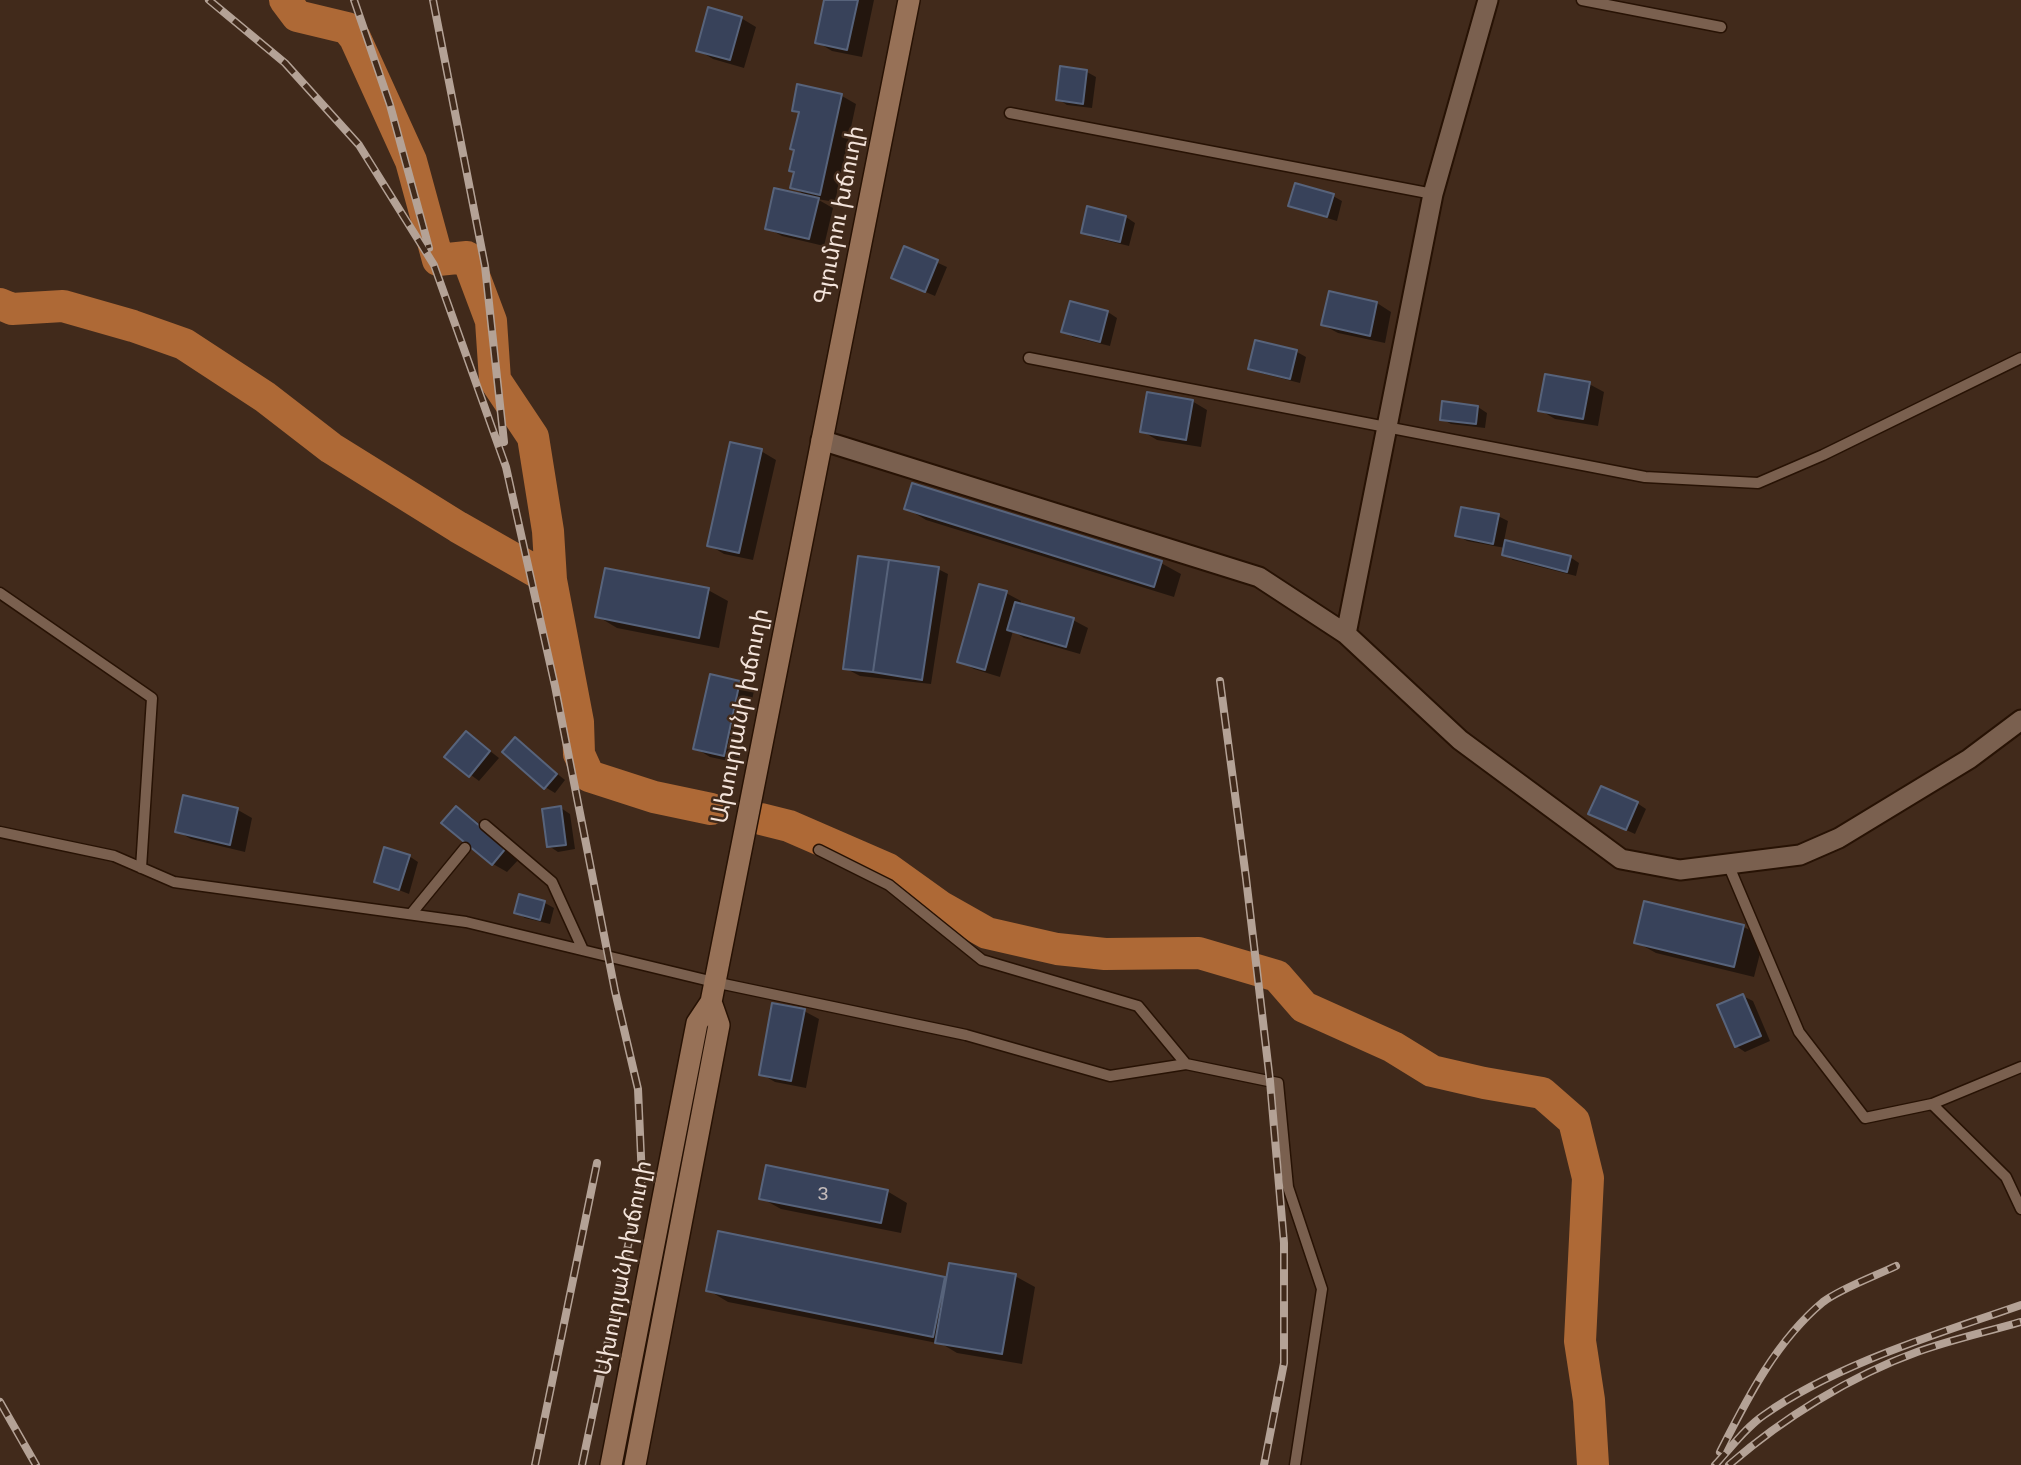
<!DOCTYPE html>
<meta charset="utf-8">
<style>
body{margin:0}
canvas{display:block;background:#412a1b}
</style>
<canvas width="2021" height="1465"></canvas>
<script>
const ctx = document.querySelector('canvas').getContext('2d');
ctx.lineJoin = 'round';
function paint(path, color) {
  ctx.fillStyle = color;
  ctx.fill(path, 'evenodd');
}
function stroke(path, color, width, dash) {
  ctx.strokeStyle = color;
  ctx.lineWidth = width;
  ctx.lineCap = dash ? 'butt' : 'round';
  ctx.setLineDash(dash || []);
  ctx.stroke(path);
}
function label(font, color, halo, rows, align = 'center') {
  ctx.font = font + ' "Golos Text","Noto Sans Armenian",sans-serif';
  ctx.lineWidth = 5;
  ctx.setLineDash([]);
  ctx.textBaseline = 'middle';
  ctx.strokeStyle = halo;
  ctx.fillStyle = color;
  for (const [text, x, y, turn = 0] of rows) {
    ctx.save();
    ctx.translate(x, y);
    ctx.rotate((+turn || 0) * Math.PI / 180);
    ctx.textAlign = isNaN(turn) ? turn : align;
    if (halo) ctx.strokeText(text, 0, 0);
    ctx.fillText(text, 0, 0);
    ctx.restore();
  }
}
const shadow = new Path2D(`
 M826,0H874L862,57L832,51L817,42Z
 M741,18L756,27L744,68L713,59L698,50Z
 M1062,68L1087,72L1096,77L1092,108L1067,105L1058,99Z
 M799,86L842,96L856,104L835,202L817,199L833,208L824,246L782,236L767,228L807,196L792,187L800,113L794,110Z
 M1333,196L1342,201L1337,221L1300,210L1290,205Z
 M1126,217L1135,223L1129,246L1092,237L1083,232Z
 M905,248L947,267L935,296L893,278Z
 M1071,303L1108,312L1117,318L1110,346L1073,337L1063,331Z
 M1377,303L1391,312L1385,343L1338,333L1323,325Z
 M1256,342L1297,352L1306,357L1300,383L1260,373L1250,368Z
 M1589,384L1604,392L1598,426L1555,419L1540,410Z
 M1192,401L1207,410L1201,447L1157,440L1142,431Z
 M1478,407L1487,413L1485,428L1451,424L1442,419Z
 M761,451L776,460L753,560L724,554L709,545Z
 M906,508L1161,563L1181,574L1174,597L926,520Z
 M1498,516L1508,521L1504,541L1570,557L1579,563L1576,576L1513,560L1504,555L1505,548L1467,541L1457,535Z
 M938,569L948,574L931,684L860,676L845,668Z
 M708,590L728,601L719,648L617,628L597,616Z
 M1006,593L1021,601L1020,605L1073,620L1088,628L1080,654L1024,638L1013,631L1000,677L974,669L959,661Z
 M739,683L754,691L738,763L710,757L695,748Z
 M467,733L499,758L479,781L447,757Z
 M515,740L565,780L555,793L545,787Z
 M185,797L238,810L252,818L245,852L191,839L177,831Z
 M1637,803L1646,809L1635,834L1600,818Z
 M456,808L471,817L520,858L507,872L493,864Z
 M561,808L570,814L575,849L558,852L549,846Z
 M409,856L418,862L409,894L376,881Z
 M520,896L545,903L554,908L550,924L525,918L516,912Z
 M1645,903L1744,927L1764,938L1754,977L1656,953L1636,942Z
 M1743,996L1753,1001L1770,1041L1745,1052L1736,1046Z
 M804,1011L819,1019L806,1088L775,1082L761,1074Z
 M887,1191L907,1203L901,1233L781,1209L761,1198Z
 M1015,1276L1035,1287L1022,1364L957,1353L942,1344L728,1302L708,1290Z`);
const river = new Path2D(`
 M285,0L297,16L347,28L355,38L411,161L438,260L467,257L491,321L495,380L533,437L548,531L551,580L578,722L579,754L589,776L654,797L711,809
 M0,304L12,309L63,306L133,326L184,344L265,397L331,448L458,527L551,580
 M761,819L789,826L888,869L941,907L987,933L1057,949L1105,954L1199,953L1277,976L1304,1007L1393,1047L1432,1071L1484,1083L1542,1093L1574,1121L1588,1178L1580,1341L1589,1400L1593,1465`);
const building = new Path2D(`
 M824,0H858L847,50L815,43Z
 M708,7L742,17L730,60L696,51Z
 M1060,66L1087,70L1083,104L1056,100Z
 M797,84L842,94L820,195L790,188L794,172L789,171L794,150L790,149L799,112L792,111Z
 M1295,183L1334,194L1327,217L1288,206Z
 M774,188L819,198L809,239L765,229Z
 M1087,206L1126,216L1120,242L1081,233Z
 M904,246L938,260L925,292L891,278Z
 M1329,291L1377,302L1370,336L1321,325Z
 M1070,301L1108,311L1100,342L1061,332Z
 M1255,340L1297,350L1290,379L1248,369Z
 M1545,374L1590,382L1583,419L1538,411Z
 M1147,392L1193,400L1186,440L1140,432Z
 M1442,401L1478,406L1476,424L1440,420Z
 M730,442L762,449L739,553L707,546Z
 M912,483L1162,561L1154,587L904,509Z
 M1461,507L1499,514L1493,544L1455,536Z
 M1505,540L1571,556L1567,572L1502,555Z
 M858,556L889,560L873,672L843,669Z
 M889,560L939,567L922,680L873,672Z
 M605,568L709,588L699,638L595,617Z
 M979,584L1007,591L985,670L957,662Z
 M1015,602L1074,618L1066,647L1007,630Z
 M710,674L740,681L724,756L693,749Z
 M466,731L490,751L469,777L444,757Z
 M515,737L557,774L544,789L502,752Z
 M1601,786L1638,802L1626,830L1588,814Z
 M183,795L238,808L230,845L175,832Z
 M456,806L506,848L492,865L441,823Z
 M561,806L566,845L547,847L542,809Z
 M384,847L410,855L399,890L374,882Z
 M519,894L545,901L540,920L514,913Z
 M1644,901L1744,925L1734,967L1634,943Z
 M1743,994L1761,1036L1735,1047L1717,1005Z
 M772,1003L805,1009L791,1081L759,1075Z
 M766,1165L888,1190L881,1223L759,1199Z
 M718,1231L945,1277L933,1337L706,1291Z
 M949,1263L1016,1274L1002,1354L935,1343Z`);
const lane = new Path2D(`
 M1582,0L1721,27
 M1010,113L1433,194
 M1029,358L1645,477L1758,483L1823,455L2021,358
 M0,593L152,698L141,868
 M485,825L552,882L583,950
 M0,832L114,856L174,882L466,922L714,982L966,1035L1110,1076L1186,1064L1278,1083L1288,1187L1322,1289L1295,1465
 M819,850L889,885L982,960L1138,1006L1186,1064
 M1728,864L1799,1032L1865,1118L1932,1104L2006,1177L2021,1209
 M411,914L465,848
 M1932,1104L2021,1067`);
const street = new Path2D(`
 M821,440L1259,577L1346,634L1460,740L1621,859L1680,870L1800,855L1839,838L1969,759L2021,720
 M1346,634L1433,194L1488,0`);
const secondary = new Path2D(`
 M611,1465L697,1023L711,1002L909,0
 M635,1465L719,1025L711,1002`);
const rail = new Path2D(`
 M209,0L285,63L359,145L434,265L506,467L555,686L615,991L638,1089L642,1179L582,1465
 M354,0L390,105L429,248
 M433,0L485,266L504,442
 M1220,681L1246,878L1270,1081L1284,1243V1363L1264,1465
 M0,1402L36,1465
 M1720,1452C1747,1399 1776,1341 1823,1302C1840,1289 1875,1276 1896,1266
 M535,1465L597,1163
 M1715,1465C1730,1449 1745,1428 1764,1415C1836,1364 1938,1334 2021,1305
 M1729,1465C1782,1419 1850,1376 1917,1352C1950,1340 1986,1332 2020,1322`);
const numberNames = [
 ["3",823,1194]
];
const streetNames = [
 ["Գյումրու խճուղի",839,215,-79],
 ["Ախուրյանի խճուղի",740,716,-79],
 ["Ախուրյանի խճուղի",623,1268,-79]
];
paint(shadow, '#0007');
stroke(river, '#ae6936', 32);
paint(building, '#38425a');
stroke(building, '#57637b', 2);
stroke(lane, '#271204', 13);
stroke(street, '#271204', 23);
stroke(secondary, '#271204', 24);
stroke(lane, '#7a604f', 10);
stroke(street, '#7a604f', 19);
stroke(secondary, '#977157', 21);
stroke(rail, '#b4a296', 8);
stroke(rail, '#412a1b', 5, [16]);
label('19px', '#c5bcbb', null, numberNames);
label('23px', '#f4e4db', '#412a1b', streetNames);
</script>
